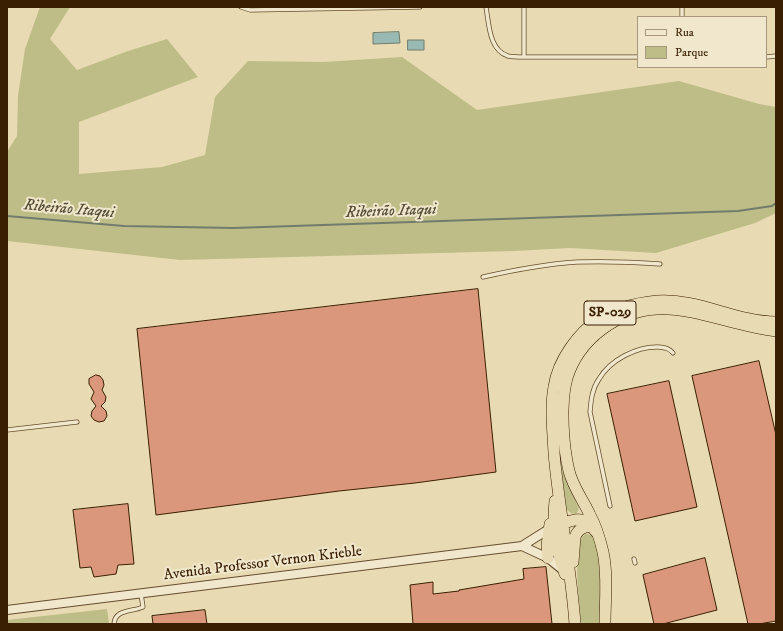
<!DOCTYPE html>
<meta charset="utf-8">
<style>
body{margin:0}
#map{position:relative;width:783px;height:631px;overflow:hidden;background:#e8dab2;font-family:"IM FELL DW Pica",serif}
canvas{display:block}
.frame{position:absolute;inset:0;border:8px solid #3a1f02;pointer-events:none}
.legend{position:absolute;left:637px;top:16px;width:130px;height:52px;box-sizing:border-box;background:#f0e7cd;border:1px solid #a7977c;margin:0;padding:5px 7px;list-style:none;font-size:12px;color:#3a1f02}
.legend li{display:flex;align-items:center;gap:8px;height:20px}
.legend b{width:20px;border:1px solid #a7977c}
</style>
<div id="map">
<canvas width="783" height="631"></canvas>
<div class="frame"></div>
<ul class="legend">
<li><b style="height:5px;background:#f0e7cd"></b>Rua</li>
<li><b style="height:11px;background:#bebd87"></b>Parque</li>
</ul>
</div>
<script>
const ctx = document.querySelector('canvas').getContext('2d');
ctx.lineJoin = 'round';
function paint(path, color) {
  ctx.fillStyle = color;
  ctx.fill(path, 'evenodd');
}
function stroke(path, color, width, dash) {
  ctx.strokeStyle = color;
  ctx.lineWidth = width;
  ctx.lineCap = dash ? 'butt' : 'round';
  ctx.setLineDash(dash || []);
  ctx.stroke(path);
}
function label(font, color, halo, rows, align = 'center') {
  ctx.font = font + ' "IM FELL DW Pica",serif';
  ctx.lineWidth = 4;
  ctx.setLineDash([]);
  ctx.textBaseline = 'middle';
  ctx.strokeStyle = halo;
  ctx.fillStyle = color;
  for (const [text, x, y, turn = 0] of rows) {
    ctx.save();
    ctx.translate(x, y);
    ctx.rotate((+turn || 0) * Math.PI / 180);
    ctx.textAlign = isNaN(turn) ? turn : align;
    if (halo) ctx.strokeText(text, 0, 0);
    ctx.fillText(text, 0, 0);
    ctx.restore();
  }
}
const green = new Path2D(`
 M40,7H70L50,39L77,70L128,51L167,39L198,77L79,122V174L162,167L205,155L215,97L248,61L323,62L402,57L477,110L679,81L759,104L776,107V213L755,223L656,253L570,248L514,251L180,260L7,241V152L17,136L18,96L25,49Z
 M560,465L579,508L578,511L576,514L571,513L567,510Z
 M585,534C588,534 591,534 593,537C601,546 602,611 599,624H582L581,621C580,604 571,545 585,534Z
 M107,609L109,624H7V620Z`);
const water = new Path2D(`
 M399,32L400,43L373,44V33Z
 M408,40H424V50H408Z`);
const stream = new Path2D(`
 M7,216L124,226L234,228L738,211L772,206L776,203`);
const building = new Path2D(`
 M478,289L496,472L415,483L339,491L156,515L137,329Z
 M759,361L776,435V621L759,624H748L692,376Z
 M96,375L100,376L103,380L104,385L102,390L106,397L105,402L101,406L106,411L107,416L104,421L99,422L94,420L91,416L92,411L96,406L91,399L94,392L89,384V379Z
 M669,381L697,507L635,521L607,394Z
 M128,504L134,564L118,565L116,574L94,577L91,567L80,568L73,510Z
 M705,558L717,610L663,624H654L643,575Z
 M546,567L552,624H413L410,585L433,582V594L459,591V590L524,579L523,569Z
 M205,610L207,624H153L152,616Z`);
const service = new Path2D(`
 M241,7L250,10L420,7
 M486,7C489,24 489,50 508,56C513,57 519,57 524,57
 M524,7V57H638
 M682,17V7
 M766,57L776,56
 M483,277C514,270 545,264 577,262C605,261 632,262 660,264
 M7,430L77,422
 M610,506L590,412C591,400 592,389 599,379C610,360 637,346 659,347C665,348 669,348 673,353
 M634,559L635,563
 M114,624C115,609 132,612 143,607L141,594`);
const tertiary = new Path2D(`
 M522,546L548,558L564,571
 M7,610L522,546L549,529`);
const trunk = new Path2D(`
 M555,501C552,526 556,550 565,574
 M557,526C567,522 584,514 591,526
 M548,558L547,545L550,524
 M573,562L575,537C578,529 583,527 591,526L597,533
 M575,624C571,567 559,510 554,453C553,431 550,408 554,387C558,360 578,333 600,318C617,307 638,303 657,301C698,298 736,322 776,322
 M605,624C605,600 608,575 603,552C600,539 596,526 590,515C583,500 573,487 569,471C563,446 560,403 567,378C579,339 617,311 657,309C695,307 737,327 776,331`);
const shields = [
 [610,313,52]
];
const shieldNames = [
 ["SP-029",610,313]
];
const streetNames = [
 ["Avenida Professor Vernon Krieble",263,564,-7]
];
const waterNames = [
 ["Ribeirão Itaqui",69,210,5],
 ["Ribeirão Itaqui",391,212,-2]
];
paint(green, '#bebd87');
paint(water, '#98bab3');
stroke(water, '#727c6c', 1);
stroke(stream, '#727c6c', 2);
paint(building, '#db977c');
stroke(building, '#3a1f02', 1);
stroke(service, '#664e2e', 5);
stroke(tertiary, '#664e2e', 10);
stroke(trunk, '#3a1f02', 12);
stroke(service, '#f0e7cd', 3.5);
stroke(tertiary, '#f0e7cd', 8);
stroke(trunk, '#e8dab2', 11);
for (const [x, y, w] of shields) {
  const box = new Path2D();
  box.roundRect(x - w / 2, y - 12, w, 24, 3);
  ctx.fillStyle = '#f0e7cd';
  ctx.fill(box);
  stroke(box, '#3a1f02', 1);
}
label('bold 14px', '#3a1f02', null, shieldNames);
label('15px', '#3a1f02', '#f0e7cd', streetNames);
label('italic 16px', '#564e37', '#f0e7cd', waterNames);
</script>
